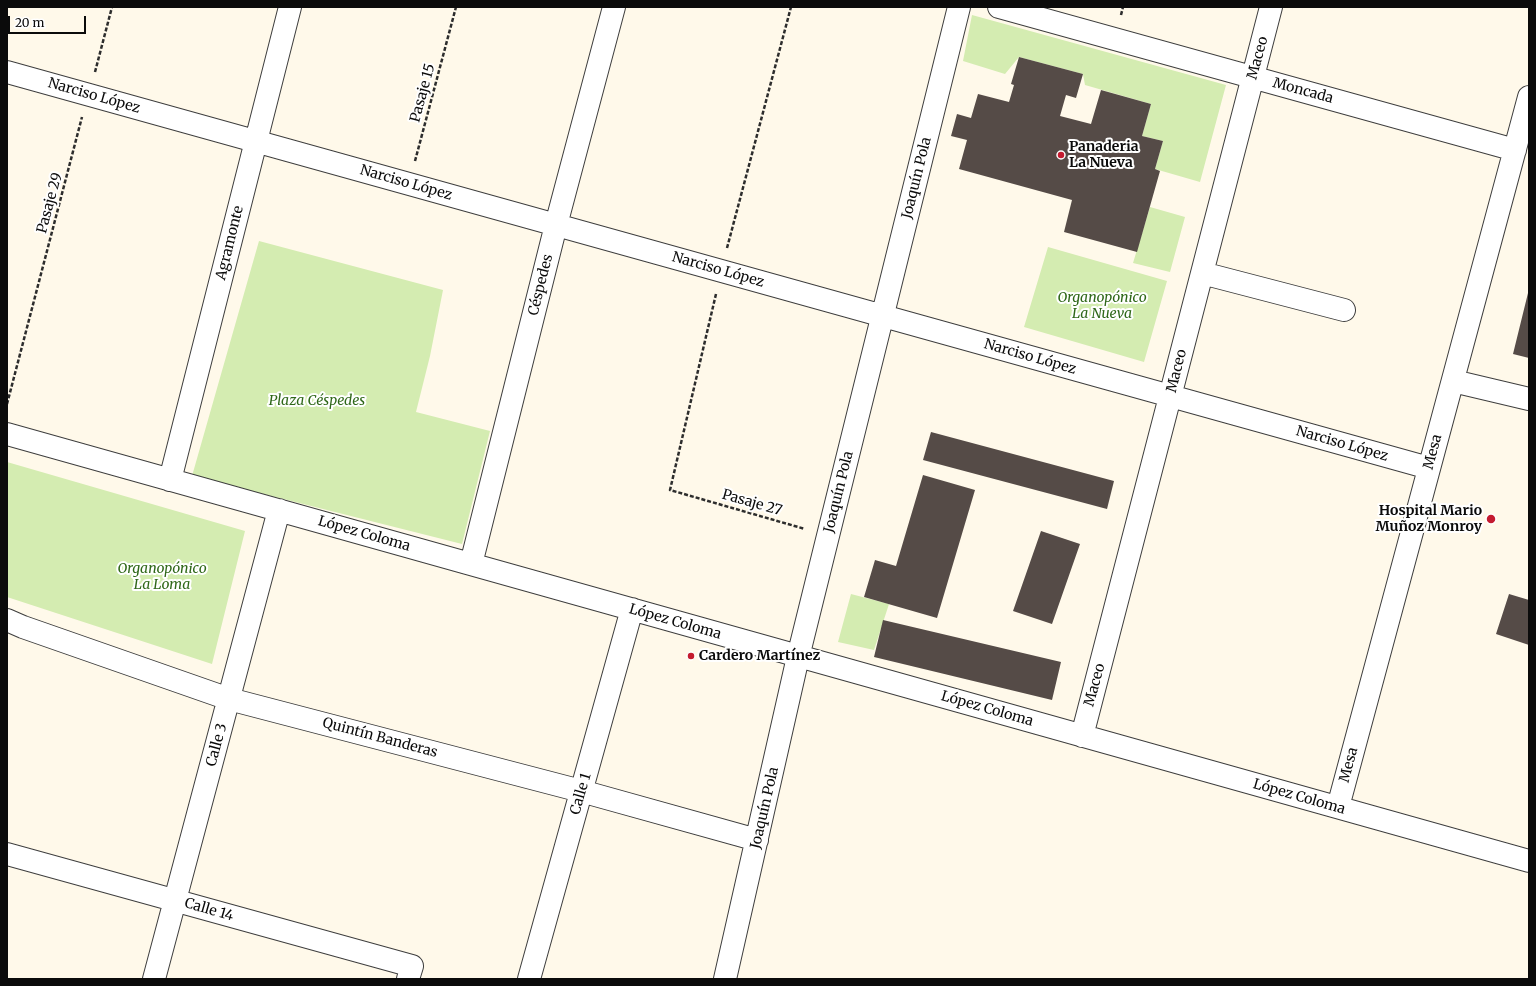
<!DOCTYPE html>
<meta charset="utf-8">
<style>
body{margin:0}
#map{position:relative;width:1536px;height:986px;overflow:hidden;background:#fff9ea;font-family:Merriweather,serif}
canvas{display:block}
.frame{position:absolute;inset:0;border:8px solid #0b0b0b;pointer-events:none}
.scale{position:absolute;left:8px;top:16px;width:78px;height:18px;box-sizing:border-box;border:2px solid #0b0b0b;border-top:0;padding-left:5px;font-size:12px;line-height:14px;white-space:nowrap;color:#0b0b0b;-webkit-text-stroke:3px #fff;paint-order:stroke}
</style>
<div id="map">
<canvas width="1536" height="986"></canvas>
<div class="frame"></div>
<div class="scale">20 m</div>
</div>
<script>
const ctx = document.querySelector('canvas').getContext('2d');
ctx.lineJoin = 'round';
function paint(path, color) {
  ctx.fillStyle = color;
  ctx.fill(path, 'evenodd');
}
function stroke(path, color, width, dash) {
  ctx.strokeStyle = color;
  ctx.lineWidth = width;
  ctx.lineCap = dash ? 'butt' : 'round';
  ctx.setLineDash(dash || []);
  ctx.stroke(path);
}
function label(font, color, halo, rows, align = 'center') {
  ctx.font = font + ' Merriweather,serif';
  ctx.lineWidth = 4;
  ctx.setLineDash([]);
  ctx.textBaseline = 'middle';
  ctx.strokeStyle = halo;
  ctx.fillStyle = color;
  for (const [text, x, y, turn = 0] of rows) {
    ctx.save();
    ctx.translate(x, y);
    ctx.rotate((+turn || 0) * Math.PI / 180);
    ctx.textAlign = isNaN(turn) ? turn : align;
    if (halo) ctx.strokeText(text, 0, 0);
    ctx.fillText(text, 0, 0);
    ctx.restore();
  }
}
const green = new Path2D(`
 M972,15L1226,85L1200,182L1155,169L1163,141L1142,136L1151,104L1085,85L1083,74L1019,57L1005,74L963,61Z
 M1150,207L1185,217L1170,272L1133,263Z
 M259,241L443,290L430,356L416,412L490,431L462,544L192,476Z
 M1048,247L1167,281L1144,362L1024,327Z
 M7,462L245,531L212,664L7,597Z
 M851,594L889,604L874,650L838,642Z`);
const building = new Path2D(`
 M1019,57L1083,74L1076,98L1066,95L1060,116L1091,124L1101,90L1151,104L1142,136L1163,141L1155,169L1160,171L1137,252L1064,232L1072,200L959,169L967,140L951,136L957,114L971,118L978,94L1009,102L1014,85L1011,84Z
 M1528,293H1529V358L1513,354Z
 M931,432L1114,481L1107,509L923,460Z
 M923,475L975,490L937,618L864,597L875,560L896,566Z
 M1041,531L1080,544L1052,624L1013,611Z
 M1509,594L1529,600V645L1496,634Z
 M883,620L1061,662L1052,700L874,657Z`);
const path = new Path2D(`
 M1121,15L1123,7
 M95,72L112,7
 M415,161L456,7
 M727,248L791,7
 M716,294L670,490L805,529
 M7,404L82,117`);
const minor = new Path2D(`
 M999,7L1515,150
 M7,72L1429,468
 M1202,273L1344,310
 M1453,381L1529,399
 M7,434L1529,861
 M170,480L290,7
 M471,564L556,225L614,7
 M7,620L23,627L229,699L581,791L757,840
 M1082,736L1271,7
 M1338,807L1529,97
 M7,854L412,966L408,979
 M154,979L279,510
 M529,979L632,609
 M725,979L798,657L959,7`);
const markers = [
 [1061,155,4,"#c41b30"],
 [1491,519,5,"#c41b30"],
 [691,656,4,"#c41b30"]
];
const streetNames = [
 ["Maceo",1258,58,-75],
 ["Moncada",1303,91,15],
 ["Pasaje 15",423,93,-75],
 ["Narciso López",94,96,16],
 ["Joaquín Pola",917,178,-76],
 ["Narciso López",406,183,16],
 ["Pasaje 29",50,203,-75],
 ["Agramonte",230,243,-76],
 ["Narciso López",718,270,16],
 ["Céspedes",541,285,-76],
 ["Narciso López",1030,357,16],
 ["Maceo",1177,371,-76],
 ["Narciso López",1342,444,16],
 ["Mesa",1433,452,-75],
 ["Joaquín Pola",839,492,-76],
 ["Pasaje 27",752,503,16],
 ["López Coloma",364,534,16],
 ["López Coloma",675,622,16],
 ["Maceo",1095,685,-75],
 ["López Coloma",987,709,16],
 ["Quintín Banderas",380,738,15],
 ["Calle 3",217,745,-75],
 ["Mesa",1349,765,-75],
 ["Calle 1",581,794,-74],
 ["López Coloma",1299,797,16],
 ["Joaquín Pola",765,808,-77],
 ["Calle 14",209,910,16]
];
const poiNames = [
 ["Panaderia",1069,147],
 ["La Nueva",1069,163],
 ["Hospital Mario",1482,511,"right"],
 ["Muñoz Monroy",1482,527,"right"],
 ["Cardero Martínez",699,656]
];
const parkNames = [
 ["Organopónico",1102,298],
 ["La Nueva",1102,314],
 ["Plaza Céspedes",317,401],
 ["Organopónico",162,569],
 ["La Loma",162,585]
];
paint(green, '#d4ecb1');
paint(building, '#554b47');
stroke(minor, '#3e3e3e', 24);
stroke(path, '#2d2d2d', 2.5, [4, 2]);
stroke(minor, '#fff', 22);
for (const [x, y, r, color] of markers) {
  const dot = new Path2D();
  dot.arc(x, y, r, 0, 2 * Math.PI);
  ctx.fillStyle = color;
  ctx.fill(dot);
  stroke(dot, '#fff', 1.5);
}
label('14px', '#0b0b0b', '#fff', streetNames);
label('bold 14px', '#0b0b0b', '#fff', poiNames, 'left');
label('italic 14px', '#2e6718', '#fff', parkNames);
</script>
